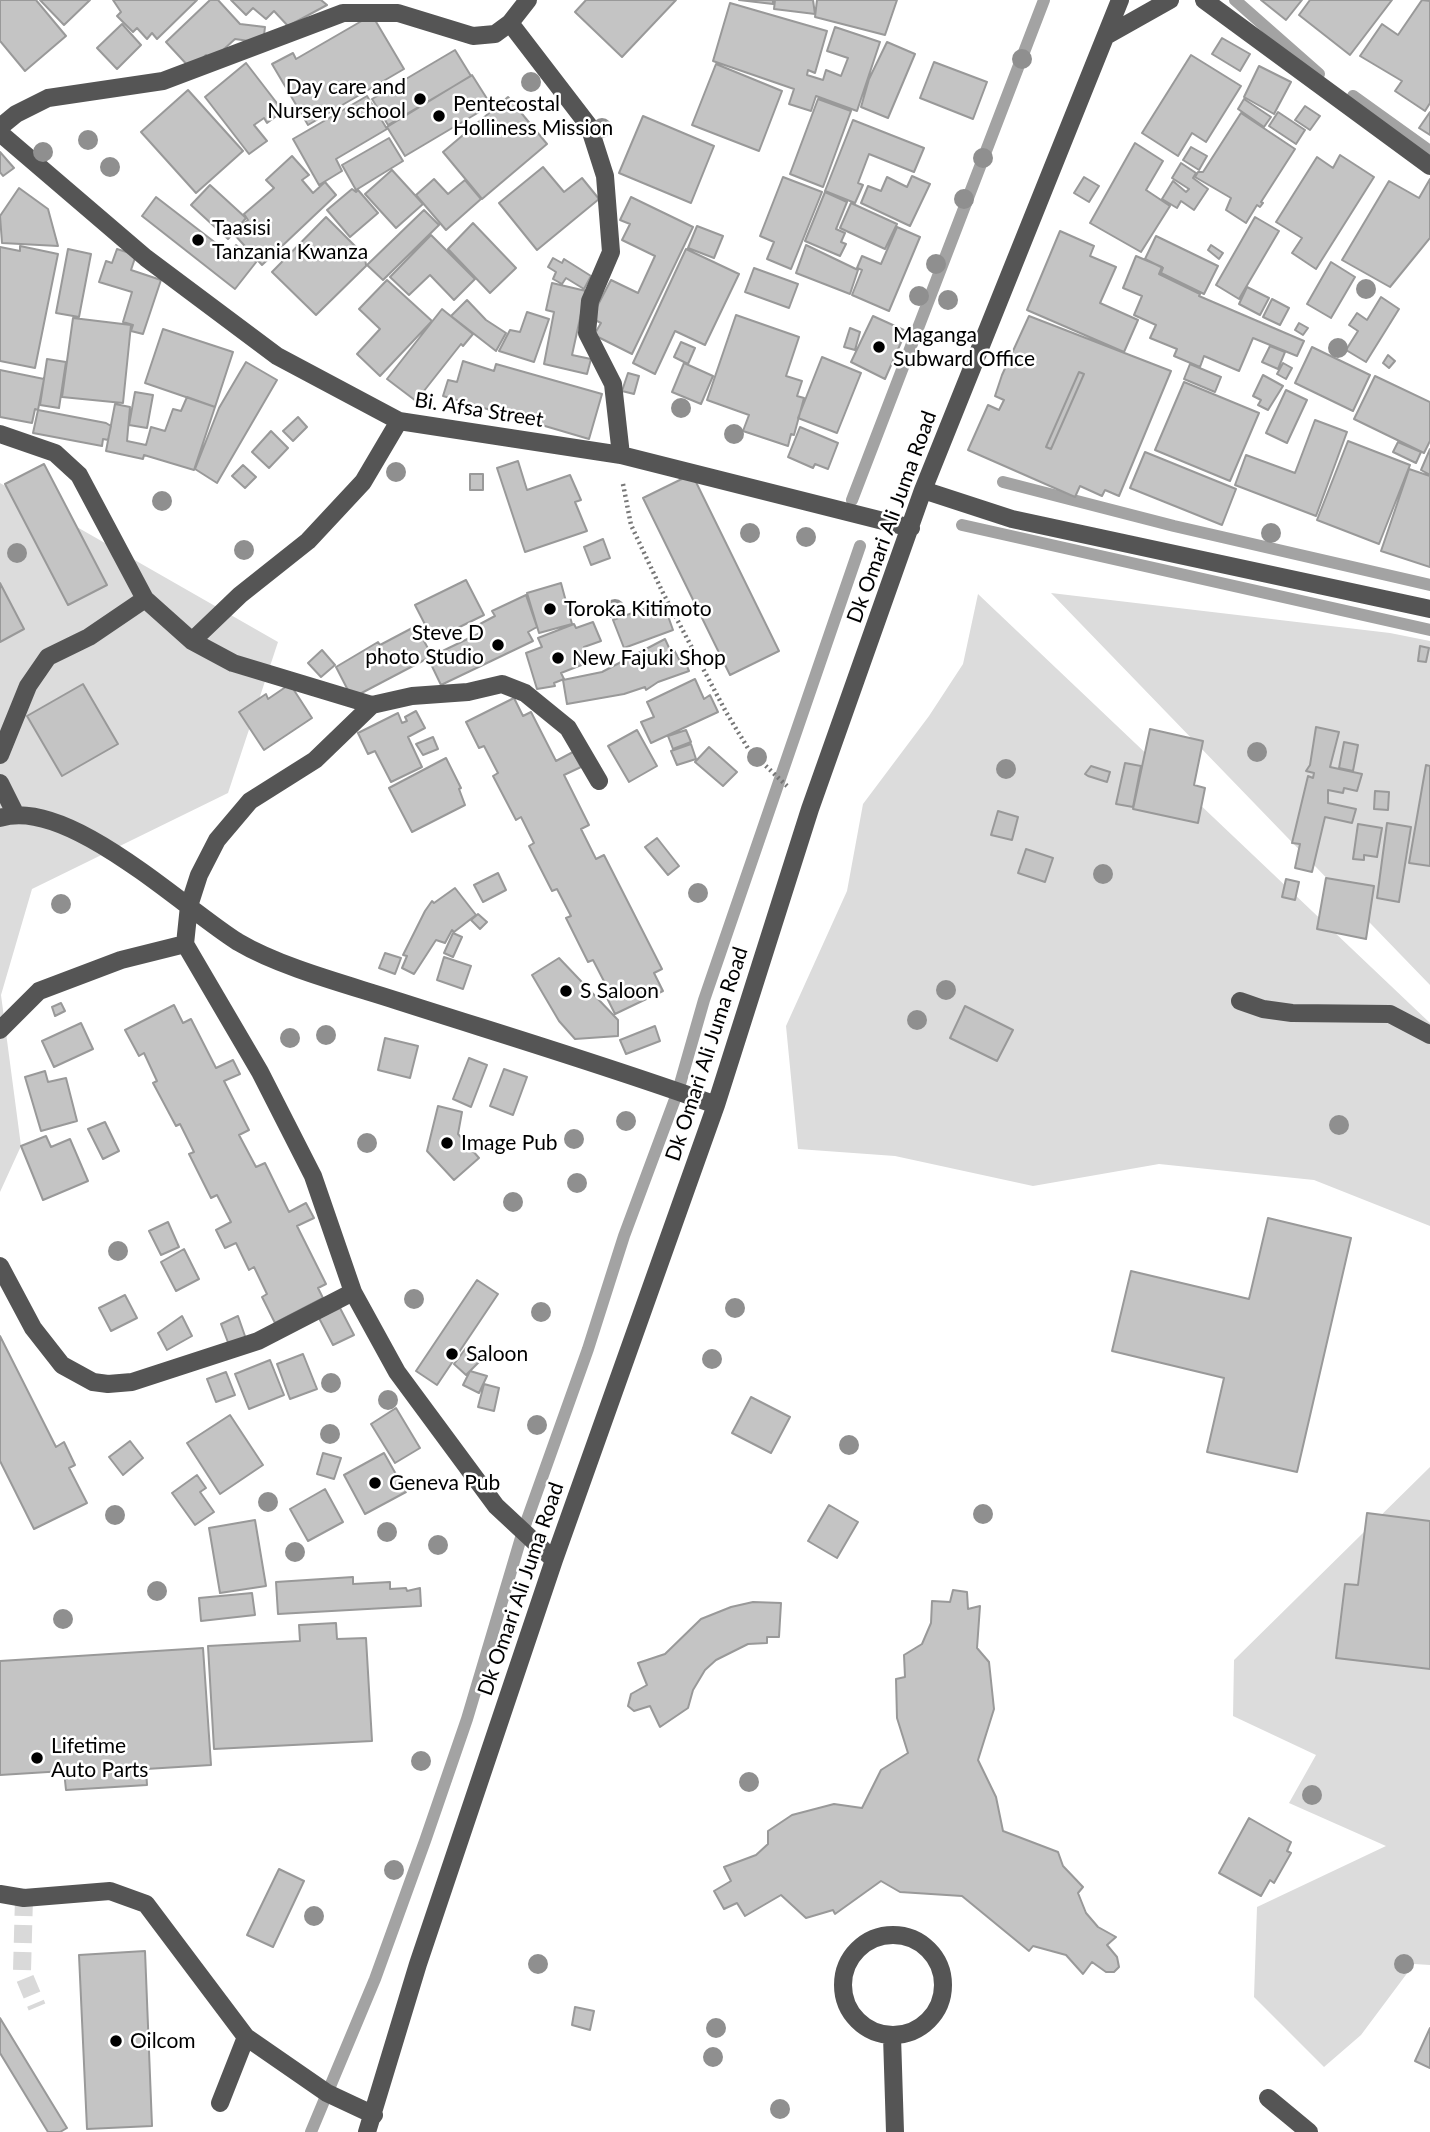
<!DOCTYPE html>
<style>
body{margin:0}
canvas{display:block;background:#fff}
</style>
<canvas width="1430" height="2132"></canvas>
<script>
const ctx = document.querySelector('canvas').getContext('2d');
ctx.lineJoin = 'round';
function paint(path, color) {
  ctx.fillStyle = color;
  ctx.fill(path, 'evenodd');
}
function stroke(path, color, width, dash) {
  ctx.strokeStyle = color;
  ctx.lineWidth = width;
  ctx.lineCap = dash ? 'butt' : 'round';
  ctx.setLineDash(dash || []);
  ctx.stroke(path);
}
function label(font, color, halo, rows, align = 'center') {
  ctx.font = font + ' Lato,sans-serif';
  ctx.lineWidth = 5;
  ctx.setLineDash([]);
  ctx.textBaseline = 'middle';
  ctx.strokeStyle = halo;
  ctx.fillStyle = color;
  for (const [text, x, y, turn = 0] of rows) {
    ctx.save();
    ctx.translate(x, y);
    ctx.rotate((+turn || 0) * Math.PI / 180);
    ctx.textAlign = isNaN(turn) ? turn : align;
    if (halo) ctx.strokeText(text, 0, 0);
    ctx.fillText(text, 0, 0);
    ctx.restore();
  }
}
const green = new Path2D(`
 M0,483L278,642L228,793L32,889L1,995L21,1146L0,1192Z
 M1051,593L1390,633L1430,641V985Z
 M978,594L1430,1023V1226L1314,1180L1159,1164L1033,1186L895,1156L798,1149L786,1026L847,891L863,804L929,716L963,664Z
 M1430,1467V1965L1414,1964L1361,2035L1324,2067L1254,1997L1257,1907L1386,1846L1289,1803L1316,1755L1233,1716L1234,1660Z`);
const stream = new Path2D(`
 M1235,0L1319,74
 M1353,96L1430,151
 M1003,482L1174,526L1430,585
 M852,500L1044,0
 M962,525L1430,630
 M311,2132L375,1979L425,1841L467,1719L523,1531L588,1349L624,1236L678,1091L704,1000L860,546`);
const building = new Path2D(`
 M0,0H36L66,36L25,71L0,41Z
 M40,0H90L64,25Z
 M113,0H197L157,39L152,33L147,39L137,28L133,32L117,16L121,12Z
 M210,0H218L240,24L265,27L263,43L235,39L211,61L206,55L191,69L166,42Z
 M231,0H321L327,5L288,26L274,11L266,19L253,8L246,15Z
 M586,0H676L622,57L575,12Z
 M739,0H773V4Z
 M775,0H813L815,14L774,9Z
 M817,0H897L885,35L815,17Z
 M1261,0H1302L1286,20Z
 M1310,0H1392L1350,55L1299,15Z
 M1422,0L1430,1V103L1425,111L1395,91L1402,81L1360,56L1382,24L1398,35Z
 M730,3L827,31L815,73L808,70L807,75L823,80L826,70L841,76L848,58L827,51L835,27L880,42L857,111L816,96L811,111L789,104L794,89L713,61Z
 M372,15L404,69L308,125L272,64L293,53L296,59Z
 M122,24L141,45L117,69L97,48Z
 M1222,38L1250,54L1240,71L1212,54Z
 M887,42L915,54L888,118L861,107L869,79Z
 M455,50L471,76L388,125L372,99Z
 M1191,55L1241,86L1206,142L1192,133L1178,156L1142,133Z
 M934,62L987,82L973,119L920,98Z
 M246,63L283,111L267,123L264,118L254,125L267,141L249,154L205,97Z
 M716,64L782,91L759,151L692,125Z
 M1259,66L1291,82L1274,114L1244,97Z
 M472,75L491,105L405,156L387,127Z
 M188,90L243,151L196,193L141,132Z
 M367,96L387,129L336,159L342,171L319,185L293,139Z
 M508,97L547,144L482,199L443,152Z
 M818,99L851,111L823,187L790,174Z
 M1244,99L1271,117L1264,127L1238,109Z
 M1305,106L1320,116L1310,130L1295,120Z
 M1278,112L1305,130L1296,144L1269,126Z
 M1430,112V135L1419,128Z
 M1241,113L1295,149L1261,202L1263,203L1260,207L1257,205L1246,223L1226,210L1231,198L1195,177L1198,172H1203Z
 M643,116L714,146L691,203L619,173Z
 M853,120L924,148L914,172L869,154L858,183L863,185L855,203L825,191Z
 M389,138L403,161L356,190L342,165Z
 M1135,143L1163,161L1146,190L1170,206L1141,252L1090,223Z
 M1191,147L1207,156L1199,170L1183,160Z
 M0,152L14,168L3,176L0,172Z
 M1340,155L1374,177L1316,269L1292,253L1302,238L1276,222L1317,157L1333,168Z
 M292,156L309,175L302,180L313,193L325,182L336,195L262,265L233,233L248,220L244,214L274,188L266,180Z
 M1181,163L1196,173L1193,178L1208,189L1194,210L1181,201L1177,208L1162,199L1173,181L1186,192L1189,189L1172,178Z
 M543,167L564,192L582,178L599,199L537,250L499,203Z
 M392,170L423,204L396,228L365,194Z
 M912,176L930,184L910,226L861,203L868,186L881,191L887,177L907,187Z
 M783,177L822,192L791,269L767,259L774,242L760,236Z
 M1084,177L1099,186L1089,202L1074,193Z
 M434,179L448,194L465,180L481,199L446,230L416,195Z
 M1430,179V238L1390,287L1342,260L1389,181L1419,198Z
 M210,185L246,218L228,239L191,205Z
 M19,188L48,209L58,246L2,243L0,216Z
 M352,189L356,192L358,190L378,213L350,237L327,210Z
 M825,192L847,202L836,229L845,233L841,242L846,244L840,256L805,241Z
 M156,197L230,254L236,245L257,261L235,289L142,216Z
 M631,197L693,227L632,354L594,335L601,323L591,318L611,280L638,293L655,256L622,240L630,224L620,220Z
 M851,203L897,224L885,249L840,228Z
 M424,210L439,225L383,280L367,265Z
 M326,217L365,256L366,266L316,315L272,272Z
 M1255,217L1279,231L1239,299L1216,285Z
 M473,223L516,268L490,293L448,249Z
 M697,226L723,236L714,258L688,248Z
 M897,227L920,237L889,311L852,295L862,270L857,268L862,256L881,264Z
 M1060,231L1094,246L1090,256L1116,267L1100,303L1138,320L1124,352L1027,310Z
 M431,235L475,279L454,300L430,275L409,295L390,277Z
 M1156,236L1218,266L1204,294L1161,273L1163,268L1145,259Z
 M806,245L858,270L850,294L796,273Z
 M1211,245L1223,253L1219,259L1208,250Z
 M20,246L58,254L35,368L0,361V247L20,251Z
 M68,249L91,254L79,317L56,313Z
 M117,249L136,255L131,270L161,280L143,334L131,331L133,325L123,322L132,292L99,282L106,261L112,263Z
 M686,249L739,274L705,345L675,331L655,374L633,363Z
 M1136,256L1162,267L1159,274L1200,294L1199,296L1304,341L1297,356L1253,338L1239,371L1204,356L1200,367L1174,356L1177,349L1150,338L1156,325L1134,315L1142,296L1123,288Z
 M553,258L562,263L564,259L591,276L584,289L566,278L562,284L553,279L556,272L548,267Z
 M1331,262L1355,277L1331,318L1307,304Z
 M754,268L798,284L789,308L745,292Z
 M387,280L432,321L380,376L357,354L380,329L359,309Z
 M552,283L586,291L572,355L591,359L587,374L544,364L554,312L546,310Z
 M1247,287L1269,298L1260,315L1239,304Z
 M1381,297L1399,309L1366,362L1346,350L1358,331L1349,325L1357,313L1367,320Z
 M1272,299L1289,308L1280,325L1263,317Z
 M467,300L486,320L506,333L496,351L451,316Z
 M442,309L473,334L463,346L461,344L416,401L387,379Z
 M527,312L549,319L534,362L499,351L510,330L520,332Z
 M736,315L799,337L786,376L802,381L797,396L804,398L794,435L791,434L788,446L743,431L749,415L707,400Z
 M873,316L906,331L885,379L851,362Z
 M1029,316L1171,371L1119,496L1105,490L1102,496L1080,486L1075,497L968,450L988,405L999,410L1004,400L995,396L1002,375ZM1079,372L1084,374L1051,449L1046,447Z
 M73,318L131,325L123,403L62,397Z
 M1299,323L1308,328L1303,335L1295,330Z
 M850,328L860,332L855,350L844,347Z
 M163,329L233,352L215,407L145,383Z
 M681,342L695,348L688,364L674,357Z
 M1270,346L1285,352L1278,369L1262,362Z
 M1312,347L1370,375L1353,411L1295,383Z
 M1388,355L1395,361L1389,368L1383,363Z
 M822,357L861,373L837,433L798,418Z
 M47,359L66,362L59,408L40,405Z
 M463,361L494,371L496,364L602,394L589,439L443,396L448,380L457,382Z
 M246,362L277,380L217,483L195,469L219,408Z
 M684,363L713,376L701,404L672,392Z
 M1283,363L1292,368L1286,379L1277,374Z
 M1190,364L1221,377L1215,392L1184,379Z
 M0,370L44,379L38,410L35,409L32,423L0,417Z
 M1079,372L1084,374L1051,449L1046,447Z
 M628,373L639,376L634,394L622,391Z
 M1263,375L1283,386L1268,410L1258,405L1261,400L1253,396Z
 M1375,376L1430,402V441L1424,453L1354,419Z
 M1184,382L1259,413L1230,481L1155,450Z
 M1286,390L1307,400L1287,443L1266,433Z
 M135,392L153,395L147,428L129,425Z
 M187,397L215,407L194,470L144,455L143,459L106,451L115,404L130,407L127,441L146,445L151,427L165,431L173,409L181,411Z
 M38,410L106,423L111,426L108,440L103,439L102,446L33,433Z
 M298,417L307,427L293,441L283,431Z
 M1315,420L1347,432L1316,516L1235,485L1246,455L1295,473Z
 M800,427L838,443L828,469L815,464L813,468L788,457Z
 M271,431L288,448L269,468L252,452Z
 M1348,441L1410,465L1379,544L1317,520Z
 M1398,442L1421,452L1416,463L1393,452Z
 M1430,449V475L1421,470Z
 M1145,452L1236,489L1222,525L1130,488Z
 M518,461L527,490L570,475L581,500L575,502L587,531L525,552L497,468Z
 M44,464L107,585L68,605L5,484Z
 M243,465L256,477L245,488L232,476Z
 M1409,469L1430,476V567L1381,551Z
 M470,474H483V490H470Z
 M692,474L779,651L730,675L643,498Z
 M603,539L610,558L591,565L584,547Z
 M466,580L484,615L433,640L415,605Z
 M0,583L24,629L0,642Z
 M561,583L572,624L539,633L527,593Z
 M526,595L537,627L528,632L533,641L441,685L428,658L484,631L480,624L495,616L492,611Z
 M663,602L673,630L624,648L613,620Z
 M593,622L601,641L584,647L589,662L561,673L564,679L554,683L555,686L537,689L526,653L542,647L538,638L574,624L576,628Z
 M416,626L432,656L352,698L336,667L378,642L380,645Z
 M665,639L671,652L674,650L680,661L684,659L689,671L658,682L646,690L645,687L624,694L567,704L563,680L602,672Z
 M1420,646L1429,648L1426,662L1418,661Z
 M322,650L335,665L321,677L308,663Z
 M695,679L704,699L710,695L718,712L651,743L641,722L654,717L647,702Z
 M83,684L118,744L62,776L27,716Z
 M290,684L312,718L264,750L239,712L266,694L268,699Z
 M514,698L523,716L531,712L556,761L573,752L581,767L564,775L589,825L581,829L596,859L604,855L662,969L654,973L663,991L615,1014L603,990L607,987L593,960L588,962L566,918L571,916L557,889L552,891L529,846L534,843L521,817L516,820L493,776L498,773L484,746L479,748L466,722Z
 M416,711L425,728L408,737L422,767L391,782L375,751L368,754L358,733L398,713L402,723L407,721L405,717Z
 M1316,727L1339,732L1330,767L1362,774L1357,791L1344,788L1343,793L1328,790V803L1356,809L1352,823L1325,817L1312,872L1295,868L1300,844L1292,843L1308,776L1313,778L1314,773L1306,771L1310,765Z
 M1150,729L1203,741L1194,785L1205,788L1198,823L1133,809Z
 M637,730L657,766L629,782L608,746Z
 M686,730L691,742L673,749L668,736Z
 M433,737L438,749L423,755L416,744Z
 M1344,742L1358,745L1353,771L1339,768Z
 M691,744L696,759L677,765L671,751Z
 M709,747L737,772L723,786L695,762Z
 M446,758L461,788L459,789L465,805L412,832L389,788Z
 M1125,763L1141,766L1133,807L1116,804Z
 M1426,765L1430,766V866L1409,863Z
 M1091,766L1110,772L1107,782L1088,776L1085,774Z
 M1375,791L1389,792L1388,810L1374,809Z
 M998,811L1018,817L1012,840L991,835Z
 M1387,823L1411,827L1399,902L1377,898Z
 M1358,824L1382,828L1377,857L1364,855V860L1353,859Z
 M657,838L679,866L668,875L645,847Z
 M1026,849L1053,858L1045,882L1018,873Z
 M498,873L506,890L483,902L474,885Z
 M1326,878L1374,886L1366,939L1317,929Z
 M1286,879L1299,882L1295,900L1282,897Z
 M455,888L476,915L454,932L452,930L445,943L436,940L414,974L402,968L407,956L403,955L425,911L432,901L434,903Z
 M478,914L487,922L480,929L471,920Z
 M453,933L462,937L453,957L444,953Z
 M385,953L401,958L395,974L379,968Z
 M444,957L471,966L463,989L437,980Z
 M559,958L618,1020V1036L575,1039L559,1021L532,975Z
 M61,1003L65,1011L55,1016L52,1007Z
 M174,1005L183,1023L191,1019L216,1068L233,1060L240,1074L224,1081L249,1130L239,1135L256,1167L265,1163L289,1212L306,1203L314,1218L297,1226L326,1284L318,1288L323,1298L275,1323L262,1297L267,1294L254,1267L249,1270L236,1243L225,1248L216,1230L231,1222L217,1195L211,1198L189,1154L194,1152L180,1124L176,1126L153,1083L157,1081L144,1053L139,1056L125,1030Z
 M965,1006L1013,1030L997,1061L950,1038Z
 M81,1023L93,1049L54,1067L42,1041Z
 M655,1026L660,1041L626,1054L620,1040Z
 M385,1038L418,1046L410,1078L378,1070Z
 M469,1058L487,1065L471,1107L453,1099Z
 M504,1069L527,1077L513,1115L490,1106Z
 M45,1071L48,1082L66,1078L77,1121L41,1131L25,1077Z
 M438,1106L462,1112L458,1134L479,1158L454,1180L427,1151Z
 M105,1122L119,1151L103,1159L88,1129Z
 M46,1136L51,1147L70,1139L88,1181L43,1200L21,1146Z
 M1268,1218L1351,1238L1297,1472L1207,1452L1224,1378L1112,1351L1131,1271L1249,1299Z
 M168,1222L179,1247L161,1255L149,1231Z
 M184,1249L199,1279L176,1291L161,1262Z
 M477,1280L498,1294L437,1385L416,1371Z
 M125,1295L137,1318L111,1331L99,1308Z
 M340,1308L354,1335L333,1345L319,1318Z
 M182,1316L192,1336L167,1350L158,1333Z
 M238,1316L246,1339L229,1345L221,1324Z
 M0,1336L56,1447L64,1442L75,1465L69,1468L87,1503L34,1529L0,1461Z
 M466,1348L482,1359L466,1375L454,1364Z
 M303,1354L317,1389L290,1399L277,1364Z
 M270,1360L284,1395L249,1409L235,1374Z
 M470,1371L487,1376L479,1393L463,1385Z
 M226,1372L235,1395L216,1402L207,1379Z
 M484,1384L499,1388L494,1411L478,1407Z
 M751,1397L790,1417L771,1453L732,1433Z
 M396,1408L420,1448L395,1463L371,1424Z
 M230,1415L263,1465L220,1494L187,1443Z
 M130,1441L143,1458L123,1475L109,1457Z
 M323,1453L341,1458L334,1479L317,1474Z
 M384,1453L406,1492L365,1514L344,1475Z
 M197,1475L206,1488L200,1492L214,1512L195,1525L172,1493Z
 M325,1489L343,1522L308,1541L290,1509Z
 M829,1505L858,1522L837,1558L808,1541Z
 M1367,1513L1430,1521V1669L1336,1658L1345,1584L1358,1585Z
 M255,1520L266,1586L220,1593L209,1528Z
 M353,1577V1584L390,1582V1589L406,1588L407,1591L420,1588L421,1606L278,1614L276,1582Z
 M953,1590L967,1592L968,1609L980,1606L977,1648L989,1662L994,1709L978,1760L996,1797L1003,1831L1058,1852L1063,1866L1083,1887L1078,1893L1086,1913L1098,1927L1116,1937L1107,1945L1117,1957L1119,1967L1114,1972H1106L1092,1962L1083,1974L1066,1955L1033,1946L1029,1951L962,1896L900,1892L881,1881L835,1914L833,1910L806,1918L781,1895L745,1916L737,1903L724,1909L714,1891L731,1881L724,1867L756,1855L768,1844V1831L792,1815L834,1804L862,1808L881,1770L908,1753L897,1718L896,1679L905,1677L904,1655L922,1644L931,1623L932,1601L950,1602Z
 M252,1593L255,1615L201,1621L199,1598Z
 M753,1602L781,1603L779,1637H767V1643L748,1644L716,1660L705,1670L693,1690L688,1708L660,1727L650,1706L634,1711L628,1706L631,1694L647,1685L638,1663L665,1654L701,1619L731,1607Z
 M336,1623L337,1639L366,1638L372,1741L214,1749L208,1646L300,1641L299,1625Z
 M203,1648L211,1765L146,1769L147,1785L66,1790L64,1771L0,1775V1661Z
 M1249,1818L1291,1842L1287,1851L1291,1853L1274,1883L1270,1880L1261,1896L1219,1873Z
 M279,1869L304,1881L273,1947L247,1935Z
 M145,1951L152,2126L87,2129L79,1955Z
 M575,2007L594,2011L590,2030L572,2025Z
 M0,2018L67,2128L60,2132H48L0,2053Z
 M1430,2028V2068L1415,2061Z`);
const minorTunnel = new Path2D(`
 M24,1898L22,1971L37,2007`);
const path = new Path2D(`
 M623,484L631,525L662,591L726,712L749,750L787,786`);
const minor = new Path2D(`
 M1204,0L1430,166
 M510,23L589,126L605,176L611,252L590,301L587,333L613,384L621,455
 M1106,36L1170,0
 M0,127L16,114L48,98L163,81L343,13H398L473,36L495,34L510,23L528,0
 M0,133L146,258L277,356L399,421L621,455L911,528
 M0,434L55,453L79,475L145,599L192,641L233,663L372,705
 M923,490L1012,519L1430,609
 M192,641L240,595L308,541L363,482L399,421
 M0,755L28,686L48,657L89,637L145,599
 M0,783L15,813
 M0,818C67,796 182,907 238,942C282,968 349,985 398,1001C504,1035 611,1067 716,1105
 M1240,1001L1263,1009L1292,1013L1390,1014L1430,1035
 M0,1030L39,991L121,960L185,944
 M0,1266L33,1328L62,1365L93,1382L108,1384L132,1382L258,1341L353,1292
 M554,1560L496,1506L397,1372L353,1292L313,1176L260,1072L185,944L189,906L199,875L217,840L250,801L315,760L372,705L412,696L468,692L502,684L525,693L568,728L599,781
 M0,1894L24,1898L110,1891L146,1904L246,2037L327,2093L374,2115
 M843 1985a50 50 0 1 1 100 0a50 50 0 1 1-100 0Z
 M892,2036L895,2132
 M1268,2098L1309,2132
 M220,2103L246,2037
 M367,2132L418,1964L554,1560L716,1105L810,809L923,490L1120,0`);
const trees = [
 [1022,59],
 [531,82],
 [602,128],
 [88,140],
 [43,152],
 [983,158],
 [110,167],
 [964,199],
 [936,264],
 [1366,289],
 [919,296],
 [948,300],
 [1338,348],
 [681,408],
 [734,434],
 [396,472],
 [162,501],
 [750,533],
 [1271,533],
 [806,537],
 [244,550],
 [17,553],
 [615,609],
 [1257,752],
 [757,757],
 [1006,769],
 [1103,874],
 [698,893],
 [61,904],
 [946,990],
 [917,1020],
 [326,1035],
 [290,1038],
 [626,1121],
 [1339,1125],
 [574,1139],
 [367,1143],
 [577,1183],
 [513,1202],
 [118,1251],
 [414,1299],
 [735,1308],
 [541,1312],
 [712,1359],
 [331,1383],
 [388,1400],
 [537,1425],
 [330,1434],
 [849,1445],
 [268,1502],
 [983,1514],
 [115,1515],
 [387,1532],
 [438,1545],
 [295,1552],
 [157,1591],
 [63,1619],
 [421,1761],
 [749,1782],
 [1312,1795],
 [394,1870],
 [314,1916],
 [538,1964],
 [1404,1964],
 [716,2028],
 [713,2057],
 [780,2109]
];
const markers = [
 [420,99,7,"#000"],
 [439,116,7,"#000"],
 [198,240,7,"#000"],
 [879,347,7,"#000"],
 [550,609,7,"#000"],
 [498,645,7,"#000"],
 [558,658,7,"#000"],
 [566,991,7,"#000"],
 [447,1143,7,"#000"],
 [452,1354,7,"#000"],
 [375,1483,7,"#000"],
 [37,1758,7,"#000"],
 [116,2041,7,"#000"]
];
const poiNames = [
 ["Day care and",406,87,"right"],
 ["Nursery school",406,111,"right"],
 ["Pentecostal",453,104],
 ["Holliness Mission",453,128],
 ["Taasisi",212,228],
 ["Tanzania Kwanza",212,252],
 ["Maganga",893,335],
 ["Subward Office",893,359],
 ["Toroka Kitimoto",564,609],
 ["Steve D",484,633,"right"],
 ["photo Studio",484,657,"right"],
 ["New Fajuki Shop",572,658],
 ["S Saloon",580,991],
 ["Image Pub",461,1143],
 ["Saloon",466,1354],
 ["Geneva Pub",389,1483],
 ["Lifetime",51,1746],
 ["Auto Parts",51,1770],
 ["Oilcom",130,2041]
];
const streetNames = [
 ["Bi. Afsa Street",479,410,9],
 ["Dk Omari Ali Juma Road",892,517,-70],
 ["Dk Omari Ali Juma Road",707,1054,-72],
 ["Dk Omari Ali Juma Road",521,1589,-71]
];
paint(green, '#dcdcdc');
stroke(stream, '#a3a3a3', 12);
paint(building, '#c4c4c4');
stroke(building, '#999', 2);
stroke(minorTunnel, '#d9d9d9', 18, [18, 9]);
stroke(path, '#777', 4.5, [2, 3.5]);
stroke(minor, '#555', 18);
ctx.fillStyle = '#8f8f8f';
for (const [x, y] of trees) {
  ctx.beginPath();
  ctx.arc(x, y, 10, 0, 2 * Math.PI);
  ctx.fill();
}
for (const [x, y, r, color] of markers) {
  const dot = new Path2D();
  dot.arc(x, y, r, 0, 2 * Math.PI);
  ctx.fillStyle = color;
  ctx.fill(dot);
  stroke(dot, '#fff', 2.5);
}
label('21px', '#000', '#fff', poiNames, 'left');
label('21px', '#000', '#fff', streetNames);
</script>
